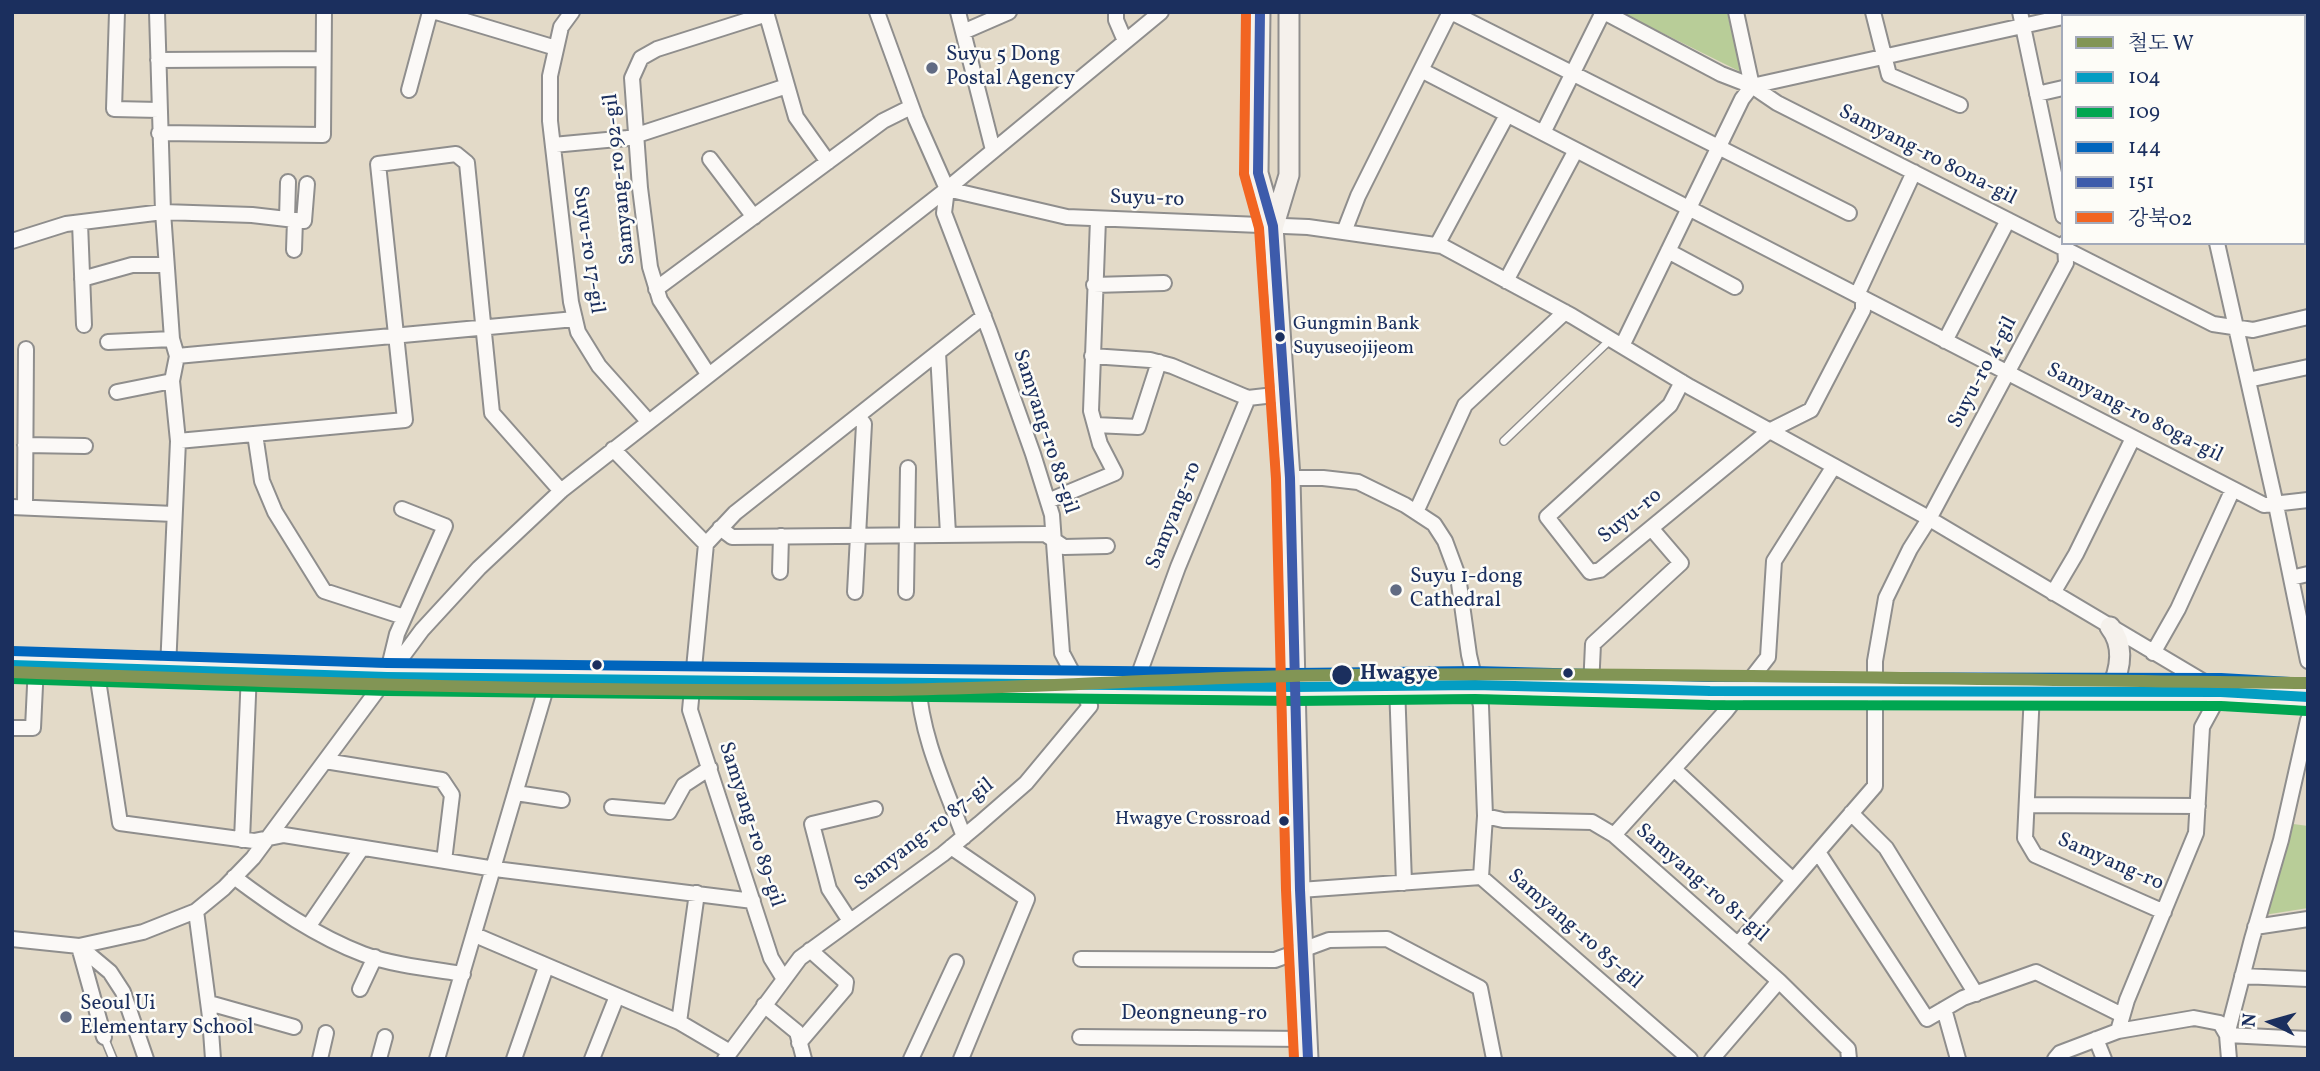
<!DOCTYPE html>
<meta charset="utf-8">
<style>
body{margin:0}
#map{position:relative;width:2320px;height:1071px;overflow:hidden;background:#e3dac8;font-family:Vollkorn,"Noto Serif KR",serif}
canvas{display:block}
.frame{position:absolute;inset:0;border:14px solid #1b2f5e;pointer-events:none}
.legend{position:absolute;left:2061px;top:14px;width:245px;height:231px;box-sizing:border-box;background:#fdfcf7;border:2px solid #a3aaba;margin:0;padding:9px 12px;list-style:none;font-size:21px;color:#1b2f5e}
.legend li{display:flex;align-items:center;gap:14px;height:35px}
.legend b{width:35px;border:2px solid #a3aaba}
.north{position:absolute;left:2236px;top:987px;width:70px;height:70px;-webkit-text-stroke:5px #fdfcf7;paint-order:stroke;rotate:275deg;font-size:19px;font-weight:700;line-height:28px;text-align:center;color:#1b2f5e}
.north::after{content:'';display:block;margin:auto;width:24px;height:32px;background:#1b2f5e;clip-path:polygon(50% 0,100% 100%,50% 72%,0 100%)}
</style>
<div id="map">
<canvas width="2320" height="1071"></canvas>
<div class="frame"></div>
<ul class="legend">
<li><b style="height:9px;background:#829555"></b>철도 W</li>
<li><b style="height:9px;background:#039dc3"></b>104</li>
<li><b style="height:9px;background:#00a651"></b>109</li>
<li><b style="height:9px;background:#0065bd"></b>144</li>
<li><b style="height:9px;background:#3d5bab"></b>151</li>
<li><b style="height:9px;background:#f26522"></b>강북02</li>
</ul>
<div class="north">N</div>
</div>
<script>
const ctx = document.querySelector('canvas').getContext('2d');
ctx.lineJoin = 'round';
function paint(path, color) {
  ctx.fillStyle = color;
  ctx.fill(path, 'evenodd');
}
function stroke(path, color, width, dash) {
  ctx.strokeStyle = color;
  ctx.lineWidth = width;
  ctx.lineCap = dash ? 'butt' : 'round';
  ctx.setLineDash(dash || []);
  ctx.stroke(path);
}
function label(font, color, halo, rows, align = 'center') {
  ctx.font = font + ' Vollkorn,serif';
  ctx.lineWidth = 5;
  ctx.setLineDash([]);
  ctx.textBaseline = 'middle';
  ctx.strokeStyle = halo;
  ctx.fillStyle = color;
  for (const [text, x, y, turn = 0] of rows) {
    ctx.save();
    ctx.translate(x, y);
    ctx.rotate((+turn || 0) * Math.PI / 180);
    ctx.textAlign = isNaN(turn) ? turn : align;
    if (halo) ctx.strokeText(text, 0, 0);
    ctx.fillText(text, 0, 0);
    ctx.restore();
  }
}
const green = new Path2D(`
 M1620,12H1727L1741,72Z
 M2286,823L2308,826V908L2264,915Z`);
const lane = new Path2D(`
 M1504,441L1610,340
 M104,1037L113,1059`);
const street = new Path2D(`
 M117,12L114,109L159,110
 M157,12L163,212L172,339L177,356L172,381L178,441L168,669
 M436,12L556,48
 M572,12L561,27L550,76V121L571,302L578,332L599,366L648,421
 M766,12L796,117L828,162
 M877,12L916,119L947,189
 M958,12L993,150
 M1116,12V20L1125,41
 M1451,12L1849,213
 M1604,12L1721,74L1752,86L1777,103L2213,324L2253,330L2308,317
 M1736,12L1752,86
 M1873,12L1889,75L1960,105
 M2020,12L2063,216
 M2165,12L2166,16
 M2068,16L2084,12
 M963,32L1009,12
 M158,60L323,59
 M1421,70L2264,505L2308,500
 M1752,86L2063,17
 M409,90L430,12
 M2037,94L2063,88
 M159,133L323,135L324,12
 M1543,133L1603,12
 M553,145L628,138L787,86
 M710,159L754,217
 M947,189L1067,217L1308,227L1442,246L1572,316L1690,387L1923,515L2221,692L2202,727L2196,833L2127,1000L2118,1031L2060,1053L2055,1059
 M287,219L288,182
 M80,223L84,325
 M1344,232L1358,196L1450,12
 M12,241L66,224L163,212L252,215L304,221L307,184
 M2217,243L2276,505L2308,661
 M1437,245L1507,115
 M294,250L295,220
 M1668,251L1735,287
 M82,279L132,265H166
 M1506,281L1576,150
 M1094,285L1164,283
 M656,289L883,121L911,107
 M1857,295L1914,172
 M1945,341L2008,220
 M108,342L172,339
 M1622,346L1742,99L1752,86
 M938,353L948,534
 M177,356L575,319
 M1092,356L1150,360L1172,366L1248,398
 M708,374L660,300L650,267L640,188L632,78L641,58L657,49L767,14
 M2248,380L2308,367
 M1682,382L1670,405L1547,517L1590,572L1600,570L1769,431L1811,410L1863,310V299
 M117,392L172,381
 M1095,425L1138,427L1159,362
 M255,434L262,481L275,512L324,591L404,617
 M178,441L405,420L378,164L456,154L467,163L492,413L561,491
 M25,445L85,446
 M613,449L706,544
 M1290,478H1323L1358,482L1405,505L1434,524L1445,541L1458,576L1469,655L1481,706L1485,816L1481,877
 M1048,501L1115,473L1100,444L1091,411L1098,219
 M12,507L174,514
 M25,507L26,349
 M1416,512L1465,405L1565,312
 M720,528L732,537L1045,534L1064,547L1107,546
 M706,544L690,710L771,958L784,979
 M706,544L735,513L984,316
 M780,572L781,536
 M2291,578L2308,574
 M855,592L864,424L858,416
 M906,592L908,468
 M2053,593L2076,554L2133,438
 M2153,653L2178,609L2233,489
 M96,667L120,823L254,841L284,835L495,869L753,901
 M388,671L397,634L445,526L402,509
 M918,682C921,737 945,786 964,837
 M1135,685L1178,567L1248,398L1283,394
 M1397,685L1404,883
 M1591,688L1593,644L1681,563L1651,528
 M2032,693L2025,838L2035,855L2164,912
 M12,728H33L36,665
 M325,761L442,780L452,795L444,861
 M1674,769L1793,880
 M516,793L562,800
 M2027,805L2198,806
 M612,807L669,812L684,785L710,768
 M1851,813L1886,848L1976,994
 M1485,816L1503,820L1592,822L1614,835L1779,981L1848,1049L1849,1059
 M1614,835L1726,711L1768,657L1774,561L1834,466
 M242,840L249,672
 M951,847L1027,899L961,1059
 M1818,852L1927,1019L1963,998L2036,972L2122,1015
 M234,877C274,907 316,936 363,954C392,965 431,969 463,974
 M1481,877L1690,1059
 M1300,890L1481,877
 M196,911L210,1017L213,1059
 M850,921L829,889L812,824L875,809
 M308,927L362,848
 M2255,927L2308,919
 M475,935L679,1022L730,1052
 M12,939L79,946L143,932L196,911L224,888L253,858L422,630L479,568L562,490L947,189L1161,12
 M1738,944L1875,786V661L1886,598L1910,549L1929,519L2066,263L2065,243
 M79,946L110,972L123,992L146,1059
 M79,947L104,1037
 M1081,959L1275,960L1329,940L1387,939L1480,988L1494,1059
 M2242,976L2308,979
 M360,989L375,957
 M209,1003L294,1027
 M764,1005L797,1032L804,1059
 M1944,1009L1958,1059
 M679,1022L697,893
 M2118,1031L2194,1018L2220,1023L2227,1035L2308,1039
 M1080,1037L1307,1039
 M2096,1039L2104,1059
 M799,1043L845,989L846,982L810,950
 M320,1059L326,1033
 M379,1059L385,1037
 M437,1059L549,678
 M514,1059L546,967
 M592,1059L617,996
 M725,1059L800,958L943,854L979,824L1026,783L1090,706L1062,653L1052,515L1033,454L990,333L944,213L947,189
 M911,1059L956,962
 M1712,1059L1779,981
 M2229,1059L2227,1035L2252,939L2281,840L2308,720`);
const secondary = new Path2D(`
 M1260,12L1258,173L1273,226L1290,478L1300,890L1308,1059
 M1274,225L1289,175V12
 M2110,627C2126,647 2120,671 2110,692
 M12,665L387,677L1295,687L1475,685L1710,691L2221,692L2308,697`);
const bus1 = new Path2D(`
 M12,665L387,677L1295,687L1475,685L1710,691L2221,692L2308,697`);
const bus2 = new Path2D(`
 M12,679L387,691L1295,701L1475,699L1710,705L2221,706L2307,711`);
const bus3 = new Path2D(`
 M12,651L387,663L1295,673L1475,671L1710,677L2221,678L2308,683`);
const bus4 = new Path2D(`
 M1260,12L1258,173L1273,226L1290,478L1300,890L1308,1059`);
const bus5 = new Path2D(`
 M1246,12L1244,174L1259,228L1276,479L1286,890L1294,1059`);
const rail1 = new Path2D(`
 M12,672C297,683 581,692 866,690C1024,689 1181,677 1339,675C1662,672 1985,680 2308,683`);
const markers = [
 [932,68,7,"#616b83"],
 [1280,337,6,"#1b2f5e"],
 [1396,590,7,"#616b83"],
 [597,665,6,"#1b2f5e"],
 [1568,673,6,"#1b2f5e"],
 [1342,675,11,"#1b2f5e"],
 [1284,821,6,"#1b2f5e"],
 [66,1017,7,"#616b83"]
];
const busNames = [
 ["Gungmin Bank",1293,326],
 ["Suyuseojijeom",1293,350],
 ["Hwagye Crossroad",1271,821,"right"]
];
const poiNames = [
 ["Suyu 5 Dong",946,56],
 ["Postal Agency",946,80],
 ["Suyu 1-dong",1410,578],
 ["Cathedral",1410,602],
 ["Seoul Ui",80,1005],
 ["Elementary School",80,1029]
];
const streetNames = [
 ["Samyang-ro 80na-gil",1927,156,27],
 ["Samyang-ro 92-gil",621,179,-96],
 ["Suyu-ro",1147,200,2],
 ["Suyu-ro 17-gil",587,250,82],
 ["Suyu-ro 4-gil",1984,373,-62],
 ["Samyang-ro 80ga-gil",2134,414,27],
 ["Samyang-ro 88-gil",1044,432,72],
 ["Samyang-ro",1175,516,-68],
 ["Suyu-ro",1631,517,-39],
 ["Samyang-ro 89-gil",750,825,72],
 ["Samyang-ro 87-gil",925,836,-38],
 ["Samyang-ro",2110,863,24],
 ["Samyang-ro 81-gil",1701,884,41],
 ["Samyang-ro 85-gil",1574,930,41],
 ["Deongneung-ro",1194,1015]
];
const stopNames = [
 ["Hwagye",1360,675]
];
paint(green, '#b8cd98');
stroke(lane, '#8f8e8d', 10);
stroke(street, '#8f8e8d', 18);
stroke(secondary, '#8f8e8d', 23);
stroke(lane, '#fbf9f7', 7);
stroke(street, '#fbf9f7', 14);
stroke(secondary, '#f5f1ec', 19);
stroke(bus1, '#039dc3', 10);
stroke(bus2, '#00a651', 10);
stroke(bus3, '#0065bd', 10);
stroke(bus4, '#3d5bab', 10);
stroke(bus5, '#f26522', 10);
stroke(rail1, '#829555', 12);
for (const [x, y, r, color] of markers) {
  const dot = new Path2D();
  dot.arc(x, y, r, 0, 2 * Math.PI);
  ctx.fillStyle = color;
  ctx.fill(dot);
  stroke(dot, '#fdfcf7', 2.5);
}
label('19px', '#1b2f5e', '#fdfcf7', busNames, 'left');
label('21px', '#1b2f5e', '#fdfcf7', poiNames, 'left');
label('21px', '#1b2f5e', '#fdfcf7', streetNames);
label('bold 21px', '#1b2f5e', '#fdfcf7', stopNames, 'left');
</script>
